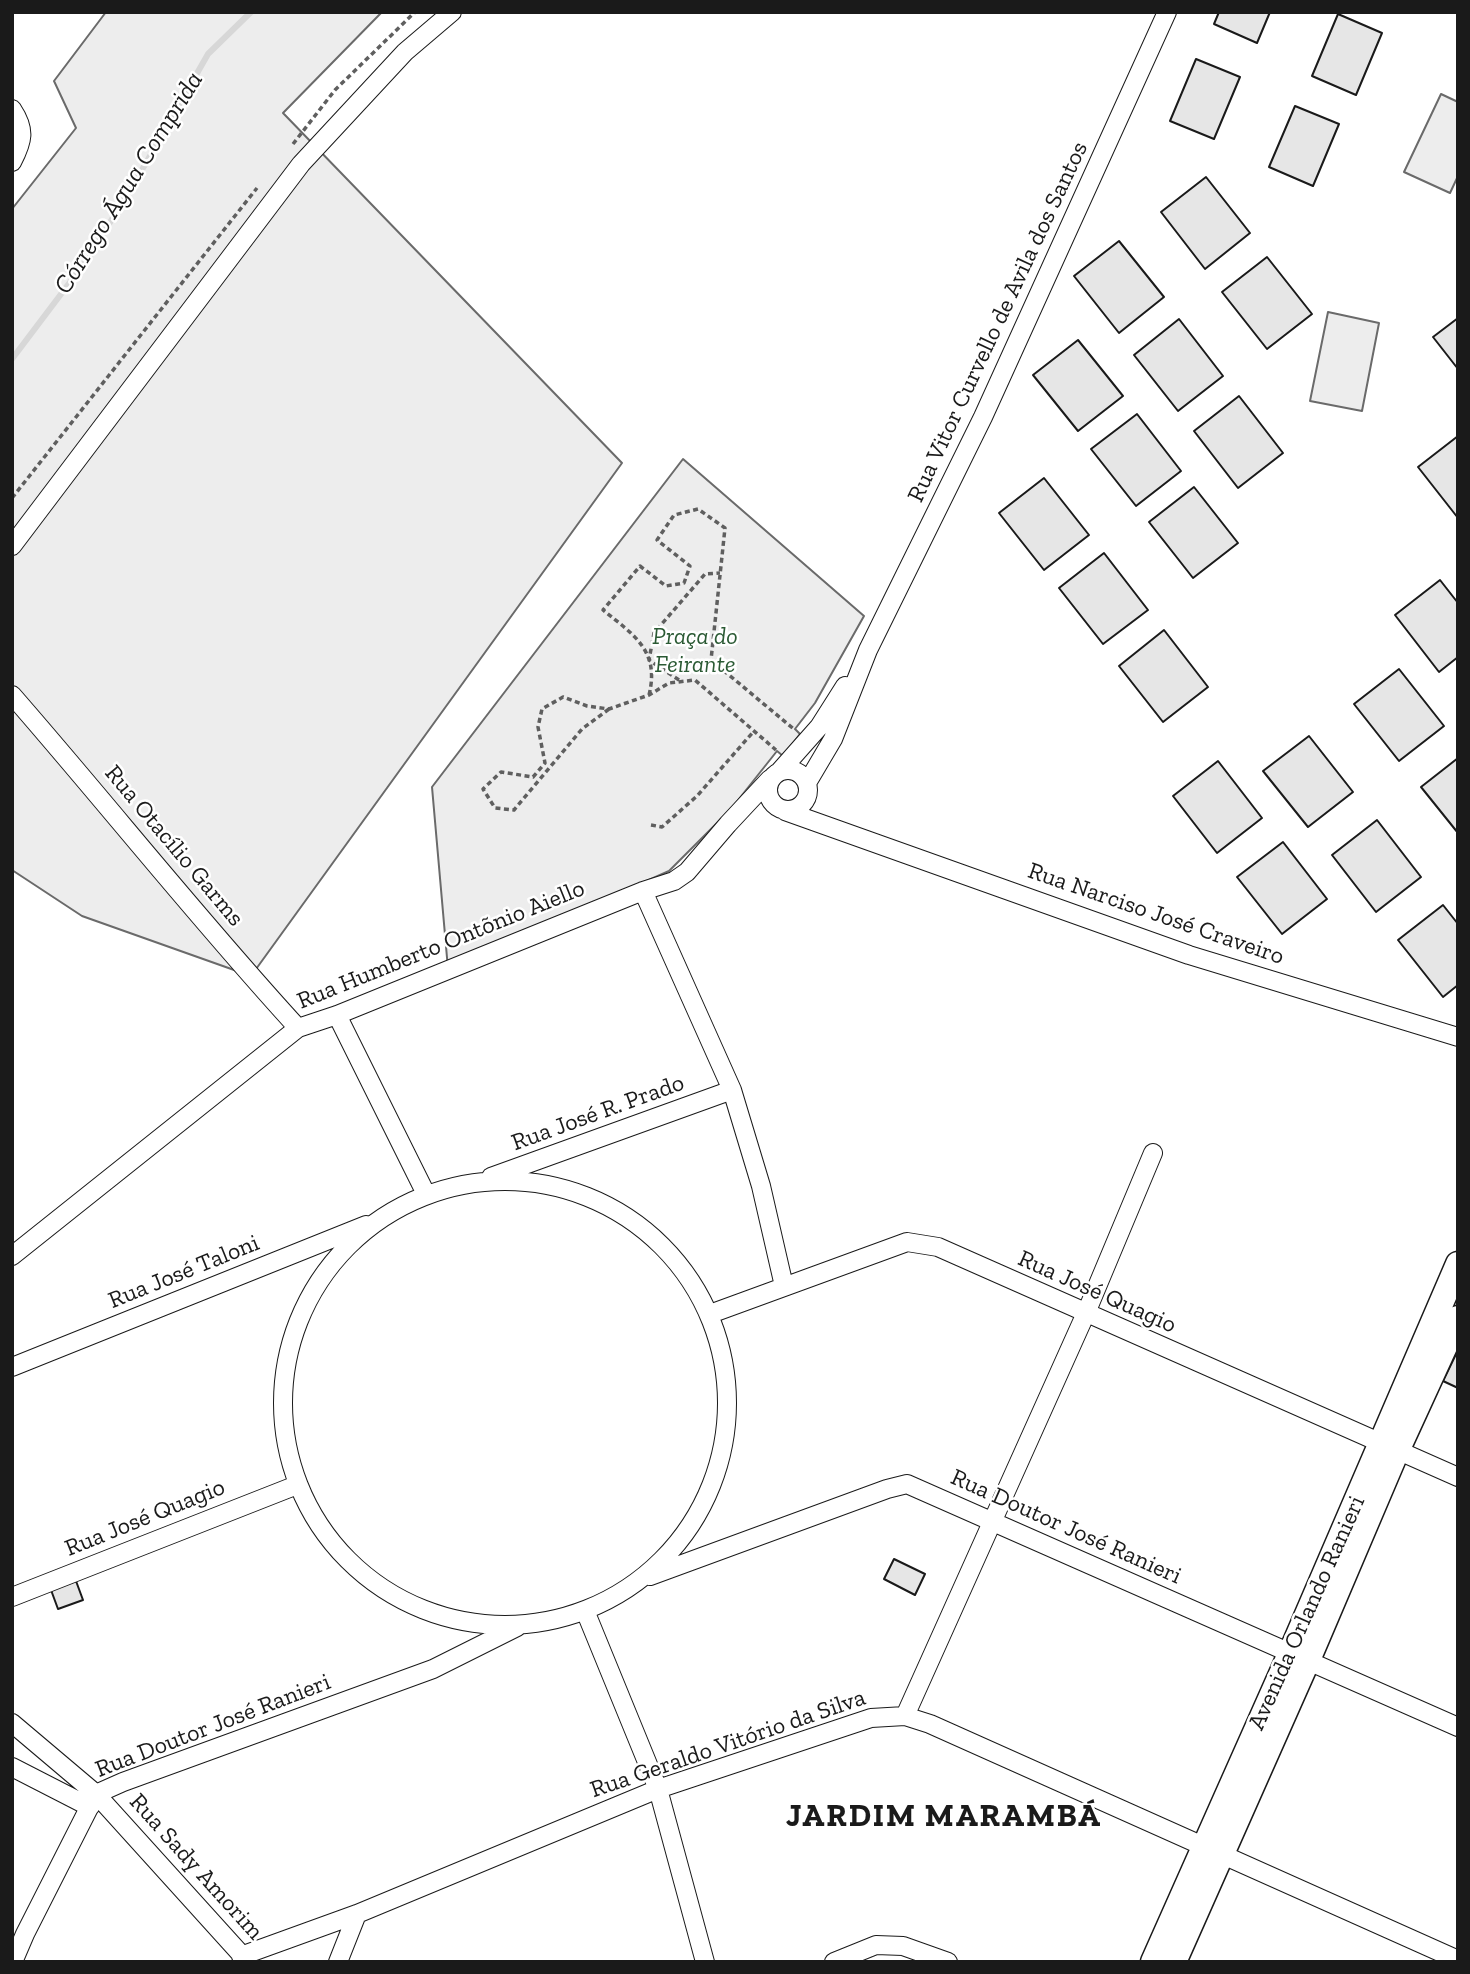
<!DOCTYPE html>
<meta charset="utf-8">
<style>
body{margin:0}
#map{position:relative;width:1470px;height:1974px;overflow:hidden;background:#fff;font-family:"Zilla Slab",serif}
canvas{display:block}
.frame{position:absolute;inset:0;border:14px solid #1a1a1a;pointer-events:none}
</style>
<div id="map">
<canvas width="1470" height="1974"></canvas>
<div class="frame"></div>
</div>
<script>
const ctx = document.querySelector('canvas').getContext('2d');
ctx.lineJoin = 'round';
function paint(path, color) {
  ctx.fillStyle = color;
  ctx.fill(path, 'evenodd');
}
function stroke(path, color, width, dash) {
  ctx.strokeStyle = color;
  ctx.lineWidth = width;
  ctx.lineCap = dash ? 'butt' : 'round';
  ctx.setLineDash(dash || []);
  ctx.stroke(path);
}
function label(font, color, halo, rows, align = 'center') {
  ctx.font = font + ' "Zilla Slab",serif';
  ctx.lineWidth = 5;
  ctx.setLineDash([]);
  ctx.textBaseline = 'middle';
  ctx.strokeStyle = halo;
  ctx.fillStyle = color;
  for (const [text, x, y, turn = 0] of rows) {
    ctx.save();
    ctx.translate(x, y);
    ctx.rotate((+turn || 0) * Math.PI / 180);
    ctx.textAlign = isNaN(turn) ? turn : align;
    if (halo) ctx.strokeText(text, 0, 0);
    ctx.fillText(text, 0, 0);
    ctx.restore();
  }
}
const built = new Path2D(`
 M106,12H382L283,113L622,463L251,976L82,916L12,870V209L76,128L54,81Z
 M1441,94L1458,102V176L1450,193L1404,172Z
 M1328,312L1379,323L1362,411L1310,401Z
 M683,459L864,616L815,703L795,729L800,734L783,756L777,751L731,809L669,871L448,969L432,787Z`);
const stream = new Path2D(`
 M12,359L89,257L146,163L208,54L251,12`);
const building = new Path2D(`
 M1219,12H1270L1257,43L1214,24Z
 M1338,14L1382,33L1356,95L1312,76Z
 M1196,59L1240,77L1214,139L1170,121Z
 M1295,106L1339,124L1313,186L1269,167Z
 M1206,177L1250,233L1205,269L1161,212Z
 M1119,241L1164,297L1119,333L1074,276Z
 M1267,257L1312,314L1267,349L1222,292Z
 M1458,318V369L1433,337Z
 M1179,319L1223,376L1178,411L1134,355Z
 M1078,340L1123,396L1078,431L1033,375Z
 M1239,396L1283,453L1238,488L1194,431Z
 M1137,414L1181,471L1136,506L1091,449Z
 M1458,436V518L1418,467Z
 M1044,478L1089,535L1044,570L999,513Z
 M1194,487L1238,543L1193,578L1149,522Z
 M1104,553L1148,610L1103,644L1059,588Z
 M1440,580L1458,603V657L1439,672L1395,615Z
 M1164,630L1208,687L1163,722L1119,666Z
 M1399,669L1444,726L1399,761L1354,704Z
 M1309,736L1353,792L1308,827L1263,771Z
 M1458,758V833L1421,787Z
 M1218,761L1262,818L1217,853L1173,796Z
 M1377,820L1421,877L1376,912L1332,855Z
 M1283,842L1327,899L1282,934L1237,877Z
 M1443,905L1458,924V985L1443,997L1398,940Z
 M1458,1350V1388L1443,1381Z
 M894,1559L925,1574L915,1595L884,1579Z
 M76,1581L83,1600L58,1609L51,1590Z`);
const path = new Path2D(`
 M293,144L335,90L415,12
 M12,498L257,188
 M679,680L649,660L654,633L705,574L720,573
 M649,695C660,651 634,635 603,610L640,566L666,586L684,583L690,566L657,540L674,515L698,509L725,528L711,660L795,730
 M609,709L582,729L514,810L495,808L483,789L501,772L533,777L545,763L538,727L542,709L563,697L587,706L609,709L649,695L669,683L695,680L776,750
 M651,825L662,827L697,796L754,731`);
const minor = new Path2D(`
 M12,109C26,130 23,141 12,162
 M12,546L301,164L405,52L452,12
 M12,695C108,805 199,920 298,1028
 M768 790a20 20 0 1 1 40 0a20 20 0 1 1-40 0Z
 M780,771L819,727L845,686
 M807,783L833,739L868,650L983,417L1167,12
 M785,811L1189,955L1458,1037
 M643,891L732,1090L761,1186L784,1286
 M337,1015L426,1194
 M491,1177L732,1090
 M283 1403a222 222 0 1 1 444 0a222 222 0 1 1-444 0Z
 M12,1256L298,1028L337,1015L643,891L674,881L687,872L728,824L770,779
 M710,1314L907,1242L938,1247L1458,1477
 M12,1367L366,1225
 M650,1576L887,1489L907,1484L1458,1727
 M12,1597L297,1485
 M586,1613L658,1789L705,1962
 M905,1716L1086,1313L1153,1153
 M12,1723L96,1794L248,1962
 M12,1767L90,1807
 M241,1956L357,1914L658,1789L871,1718L905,1716L930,1724L1458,1960
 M13,1962L25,1934L96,1794L123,1782L433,1669L517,1627
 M338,1962L357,1914
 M834,1962L876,1945L903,1946L948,1962`);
const secondary = new Path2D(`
 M1153,1962L1290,1654L1458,1264
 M1174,1962L1308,1660L1397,1451L1458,1318`);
const streetNames = [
 ["Rua Vitor Curvello de Avila dos Santos",998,322,-65],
 ["Rua Otacílio Garms",174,846,50],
 ["Rua Narciso José Craveiro",1156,914,19],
 ["Rua Humberto Ontõnio Aiello",441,945,-22],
 ["Rua José R. Prado",598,1113,-20],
 ["Rua José Taloni",184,1272,-22],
 ["Rua José Quagio",1097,1292,24],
 ["Rua José Quagio",145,1518,-22],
 ["Rua Doutor José Ranieri",1066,1527,24],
 ["Avenida Orlando Ranieri",1307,1613,-66],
 ["Rua Doutor José Ranieri",213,1726,-21],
 ["Rua Geraldo Vitório da Silva",728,1744,-19],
 ["Rua Sady Amorim",196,1867,48]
];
const parkNames = [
 ["Praça do",695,637],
 ["Feirante",695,665]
];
const waterNames = [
 ["Córrego Água Comprida",129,183,-58]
];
const districtNames = [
 ["JARDIM MARAMBÁ",944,1817]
];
paint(built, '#ededed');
stroke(built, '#6a6a6a', 2);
stroke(stream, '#d7d7d7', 6);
paint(building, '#e6e6e6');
stroke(building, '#1a1a1a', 2);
stroke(minor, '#1a1a1a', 20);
stroke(secondary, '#1a1a1a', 27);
stroke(path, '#5f5f5f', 3.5, [5, 3.5]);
stroke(minor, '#fff', 18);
stroke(secondary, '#fff', 24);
label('24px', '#1a1a1a', '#fff', streetNames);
label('italic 24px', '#2b5a34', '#fff', parkNames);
label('italic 26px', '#1a1a1a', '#fff', waterNames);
ctx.letterSpacing = '2px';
label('bold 32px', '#1a1a1a', '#fff', districtNames);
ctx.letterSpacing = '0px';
</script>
